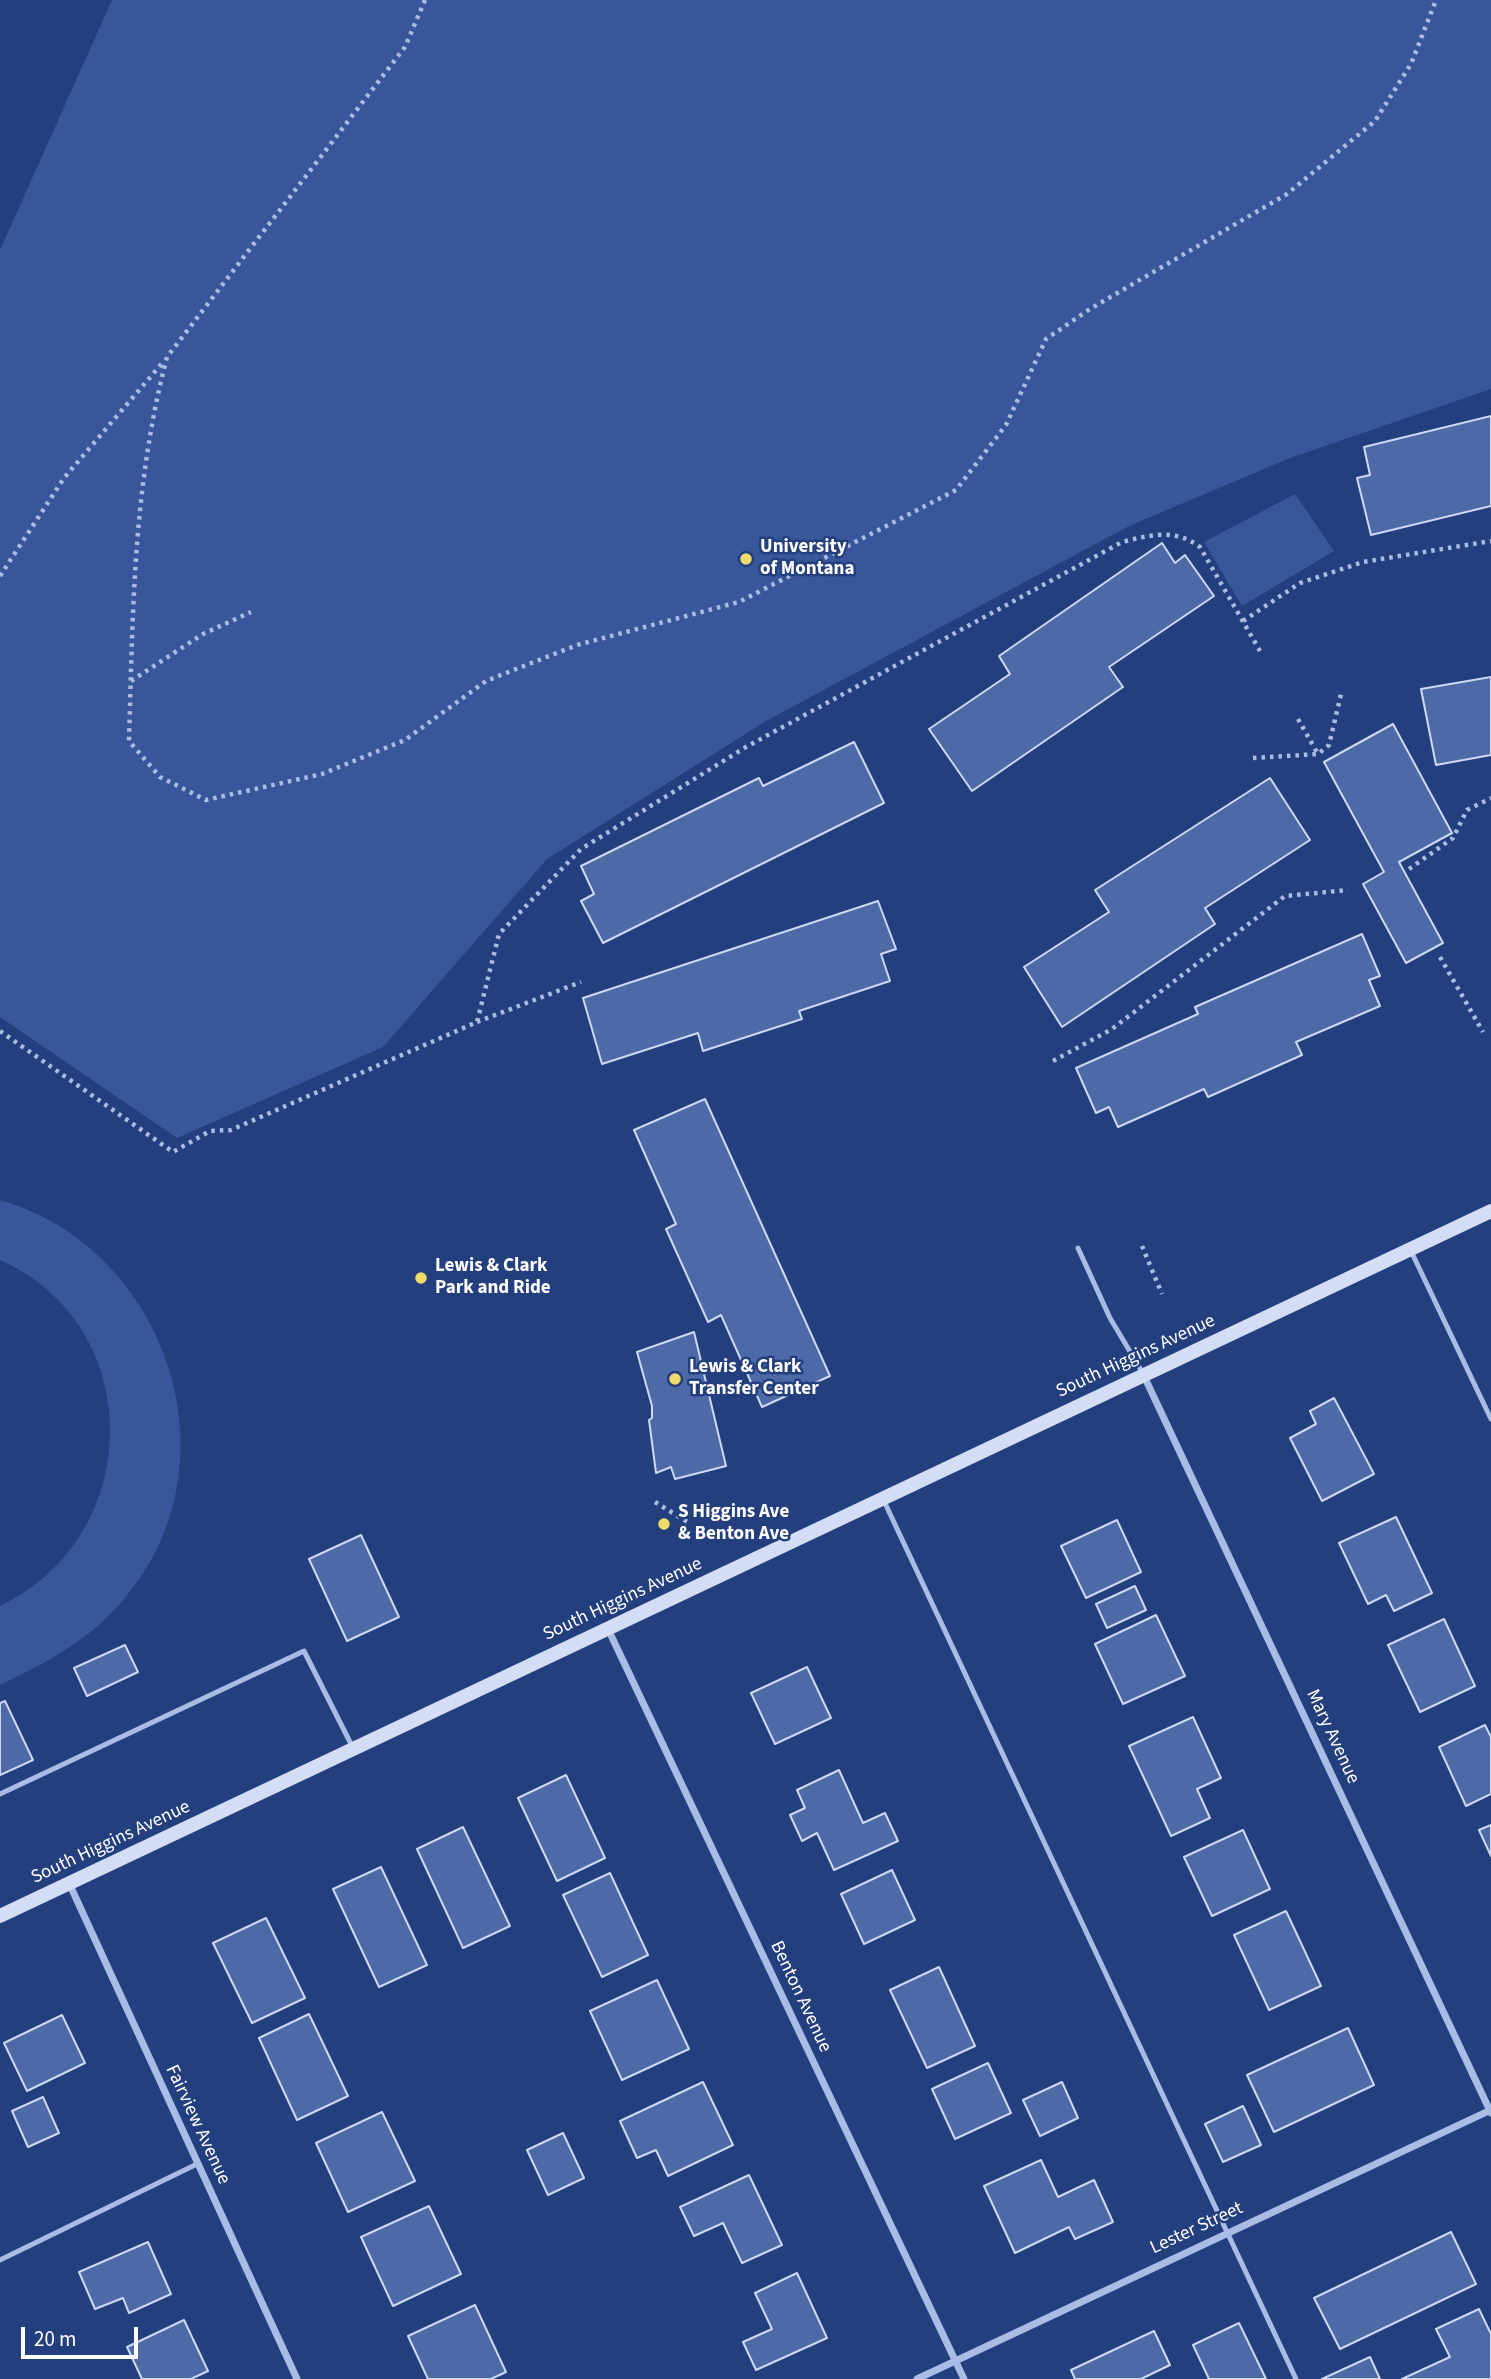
<!DOCTYPE html>
<style>
body{margin:0}
#map{position:relative;width:1491px;height:2379px;overflow:hidden;background:#243f7d;font-family:"Source Sans 3",sans-serif}
canvas{display:block}
.scale{position:absolute;left:21px;top:2327px;width:117px;height:32px;box-sizing:border-box;border:4px solid #fff;border-top:0;padding-left:9px;font-size:21px;line-height:24px;white-space:nowrap;color:#fff;-webkit-text-stroke:5px #243f7d;paint-order:stroke}
</style>
<div id="map">
<canvas width="1491" height="2379"></canvas>
<div class="scale">20 m</div>
</div>
<script>
const ctx = document.querySelector('canvas').getContext('2d');
ctx.lineJoin = 'round';
function paint(path, color) {
  ctx.fillStyle = color;
  ctx.fill(path, 'evenodd');
}
function stroke(path, color, width, dash) {
  ctx.strokeStyle = color;
  ctx.lineWidth = width;
  ctx.lineCap = dash ? 'butt' : 'round';
  ctx.setLineDash(dash || []);
  ctx.stroke(path);
}
function label(font, color, halo, rows, align = 'center') {
  ctx.font = font + ' "Source Sans 3",sans-serif';
  ctx.lineWidth = 5;
  ctx.setLineDash([]);
  ctx.textBaseline = 'middle';
  ctx.strokeStyle = halo;
  ctx.fillStyle = color;
  for (const [text, x, y, turn = 0] of rows) {
    ctx.save();
    ctx.translate(x, y);
    ctx.rotate((+turn || 0) * Math.PI / 180);
    ctx.textAlign = isNaN(turn) ? turn : align;
    if (halo) ctx.strokeText(text, 0, 0);
    ctx.fillText(text, 0, 0);
    ctx.restore();
  }
}
const green = new Path2D(`
 M112,0H1491V389L1290,458L1129,526L766,721L547,859L383,1047L177,1138L0,1017V250Z
 M1295,494L1334,551L1242,606L1204,542Z
 M0,1200C167,1248 240,1463 125,1598C91,1639 48,1662 0,1685V1606C145,1538 149,1326 0,1260Z`);
const building = new Path2D(`
 M1491,416V506L1371,535L1357,478L1370,475L1364,447Z
 M1162,543L1175,563L1185,555L1214,596L1109,667L1123,687L972,791L929,729L1010,674L999,656Z
 M1491,677V755L1436,765L1421,689Z
 M1393,724L1452,833L1399,862L1443,943L1406,963L1363,884L1384,872L1324,762Z
 M854,742L884,803L603,943L581,901L594,894L581,866L759,778L763,786Z
 M1270,778L1310,840L1205,908L1215,924L1062,1027L1024,967L1109,912L1095,890Z
 M878,901L896,949L881,954L890,981L799,1011L802,1019L703,1051L698,1033L602,1064L583,998Z
 M1362,934L1380,976L1369,980L1380,1006L1296,1042L1302,1055L1208,1097L1204,1089L1118,1127L1109,1107L1096,1113L1076,1068L1198,1014L1195,1007Z
 M705,1099L830,1376L762,1407L721,1315L708,1322L666,1229L676,1224L634,1130Z
 M694,1332L726,1466L675,1479L671,1467L656,1473L649,1420L652,1418V1406L637,1352Z
 M1334,1398L1374,1474L1322,1501L1290,1438L1316,1424L1310,1411Z
 M1396,1517L1432,1593L1394,1611L1386,1595L1368,1604L1339,1543Z
 M1117,1520L1141,1572L1086,1598L1061,1546Z
 M361,1535L399,1617L347,1641L309,1559Z
 M1135,1586L1146,1610L1107,1628L1096,1604Z
 M1156,1615L1185,1676L1123,1704L1095,1644Z
 M1444,1619L1475,1686L1420,1712L1388,1645Z
 M125,1645L138,1672L87,1696L74,1668Z
 M807,1667L831,1718L775,1744L751,1693Z
 M5,1701L33,1760L0,1775V1703Z
 M1193,1717L1221,1778L1197,1789L1210,1818L1171,1836L1129,1746Z
 M1485,1725L1491,1737V1794L1466,1806L1439,1747Z
 M839,1770L863,1823L885,1813L898,1841L834,1870L817,1833L802,1841L790,1815L805,1808L797,1790Z
 M566,1775L605,1858L557,1881L518,1798Z
 M1491,1825V1856L1479,1830Z
 M463,1827L510,1926L463,1948L417,1849Z
 M1243,1830L1270,1889L1212,1916L1184,1857Z
 M381,1867L427,1965L379,1987L333,1889Z
 M892,1870L915,1920L864,1944L841,1894Z
 M610,1873L648,1955L602,1977L563,1895Z
 M1286,1911L1321,1986L1269,2010L1234,1935Z
 M266,1918L305,1998L252,2023L213,1943Z
 M939,1967L975,2046L927,2068L890,1990Z
 M657,1980L689,2049L622,2080L590,2011Z
 M309,2014L348,2096L297,2120L259,2038Z
 M62,2015L85,2063L27,2091L4,2043Z
 M1348,2028L1374,2085L1274,2132L1247,2075Z
 M988,2063L1011,2113L955,2139L932,2089Z
 M703,2082L733,2145L668,2176L656,2150L637,2158L620,2121Z
 M1062,2082L1078,2118L1040,2136L1023,2100Z
 M43,2097L59,2133L28,2147L12,2111Z
 M1243,2106L1261,2145L1223,2162L1205,2124Z
 M382,2112L415,2181L348,2212L316,2143Z
 M563,2133L584,2178L548,2195L527,2150Z
 M1041,2160L1058,2197L1094,2180L1113,2222L1075,2239L1069,2227L1015,2253L984,2186Z
 M749,2175L782,2245L742,2263L723,2223L694,2236L680,2207Z
 M429,2206L461,2274L393,2306L361,2237Z
 M1451,2232L1476,2284L1340,2349L1314,2298Z
 M148,2242L171,2294L129,2313L123,2298L95,2309L79,2272Z
 M797,2273L827,2338L756,2370L743,2342L772,2329L755,2293Z
 M475,2305L506,2372L491,2379H428L408,2336Z
 M1479,2309L1491,2334V2379H1402L1450,2357L1436,2329Z
 M184,2320L208,2371L191,2379H142L127,2347Z
 M1239,2323L1266,2379H1209L1193,2345Z
 M1154,2331L1170,2365L1141,2379H1075L1071,2370Z
 M1370,2357L1380,2379H1322Z`);
const path = new Path2D(`
 M425,0L405,47L167,357C133,486 133,610 129,741L160,777L206,800L322,774L405,740L486,681L577,645L739,602L956,490L1006,425L1046,339L1090,309L1287,194L1375,121L1411,64L1436,0
 M0,576L64,478L164,361
 M1243,621L1300,583L1363,562L1491,541
 M131,681L203,634L251,612
 M1298,719L1318,754
 M1253,758L1318,754L1329,745L1341,694
 M1409,869L1453,838L1467,810L1491,798
 M1440,957L1483,1032
 M477,1022L581,982
 M0,1031L173,1152L210,1131L231,1130L477,1022L499,934L581,849L746,747L1122,542C1150,535 1175,528 1200,547L1260,651
 M1053,1061L1112,1029L1285,896L1348,890
 M1142,1246L1162,1294
 M655,1502L689,1523`);
const service = new Path2D(`
 M1078,1248L1110,1318L1144,1375
 M1411,1251L1491,1419
 M884,1501L1296,2379
 M0,1794L304,1651L353,1748
 M0,2260L197,2164`);
const minor = new Path2D(`
 M1144,1376L1491,2113
 M608,1629L964,2379
 M69,1883L297,2379
 M917,2379L1491,2110`);
const secondary = new Path2D(`
 M0,1916L1491,1211`);
const markers = [
 [746,559,7,"#efdc6d"],
 [421,1278,7,"#efdc6d"],
 [675,1379,7,"#efdc6d"],
 [664,1524,7,"#efdc6d"]
];
const poiNames = [
 ["University",760,548],
 ["of Montana",760,570],
 ["Lewis & Clark",435,1267],
 ["Park and Ride",435,1289],
 ["Lewis & Clark",689,1368],
 ["Transfer Center",689,1390],
 ["S Higgins Ave",678,1513],
 ["& Benton Ave",678,1535]
];
const streetNames = [
 ["South Higgins Avenue",1136,1357,-25],
 ["South Higgins Avenue",623,1600,-25],
 ["Mary Avenue",1332,1737,65],
 ["South Higgins Avenue",111,1843,-25],
 ["Benton Avenue",800,1997,65],
 ["Fairview Avenue",197,2125,65],
 ["Lester Street",1197,2229,-25]
];
paint(green, '#38579b');
paint(building, '#4d69a6');
stroke(building, '#ccd9f4', 2);
stroke(path, '#a9bce5', 4.5, [3.5, 5]);
stroke(service, '#a9bce5', 5);
stroke(minor, '#a9bce5', 7);
stroke(secondary, '#d3ddf5', 14);
for (const [x, y, r, color] of markers) {
  const dot = new Path2D();
  dot.arc(x, y, r, 0, 2 * Math.PI);
  ctx.fillStyle = color;
  ctx.fill(dot);
  stroke(dot, '#243f7d', 2.5);
}
label('bold 19px', '#fff', '#243f7d', poiNames, 'left');
label('19px', '#fff', '#243f7d', streetNames);
</script>
